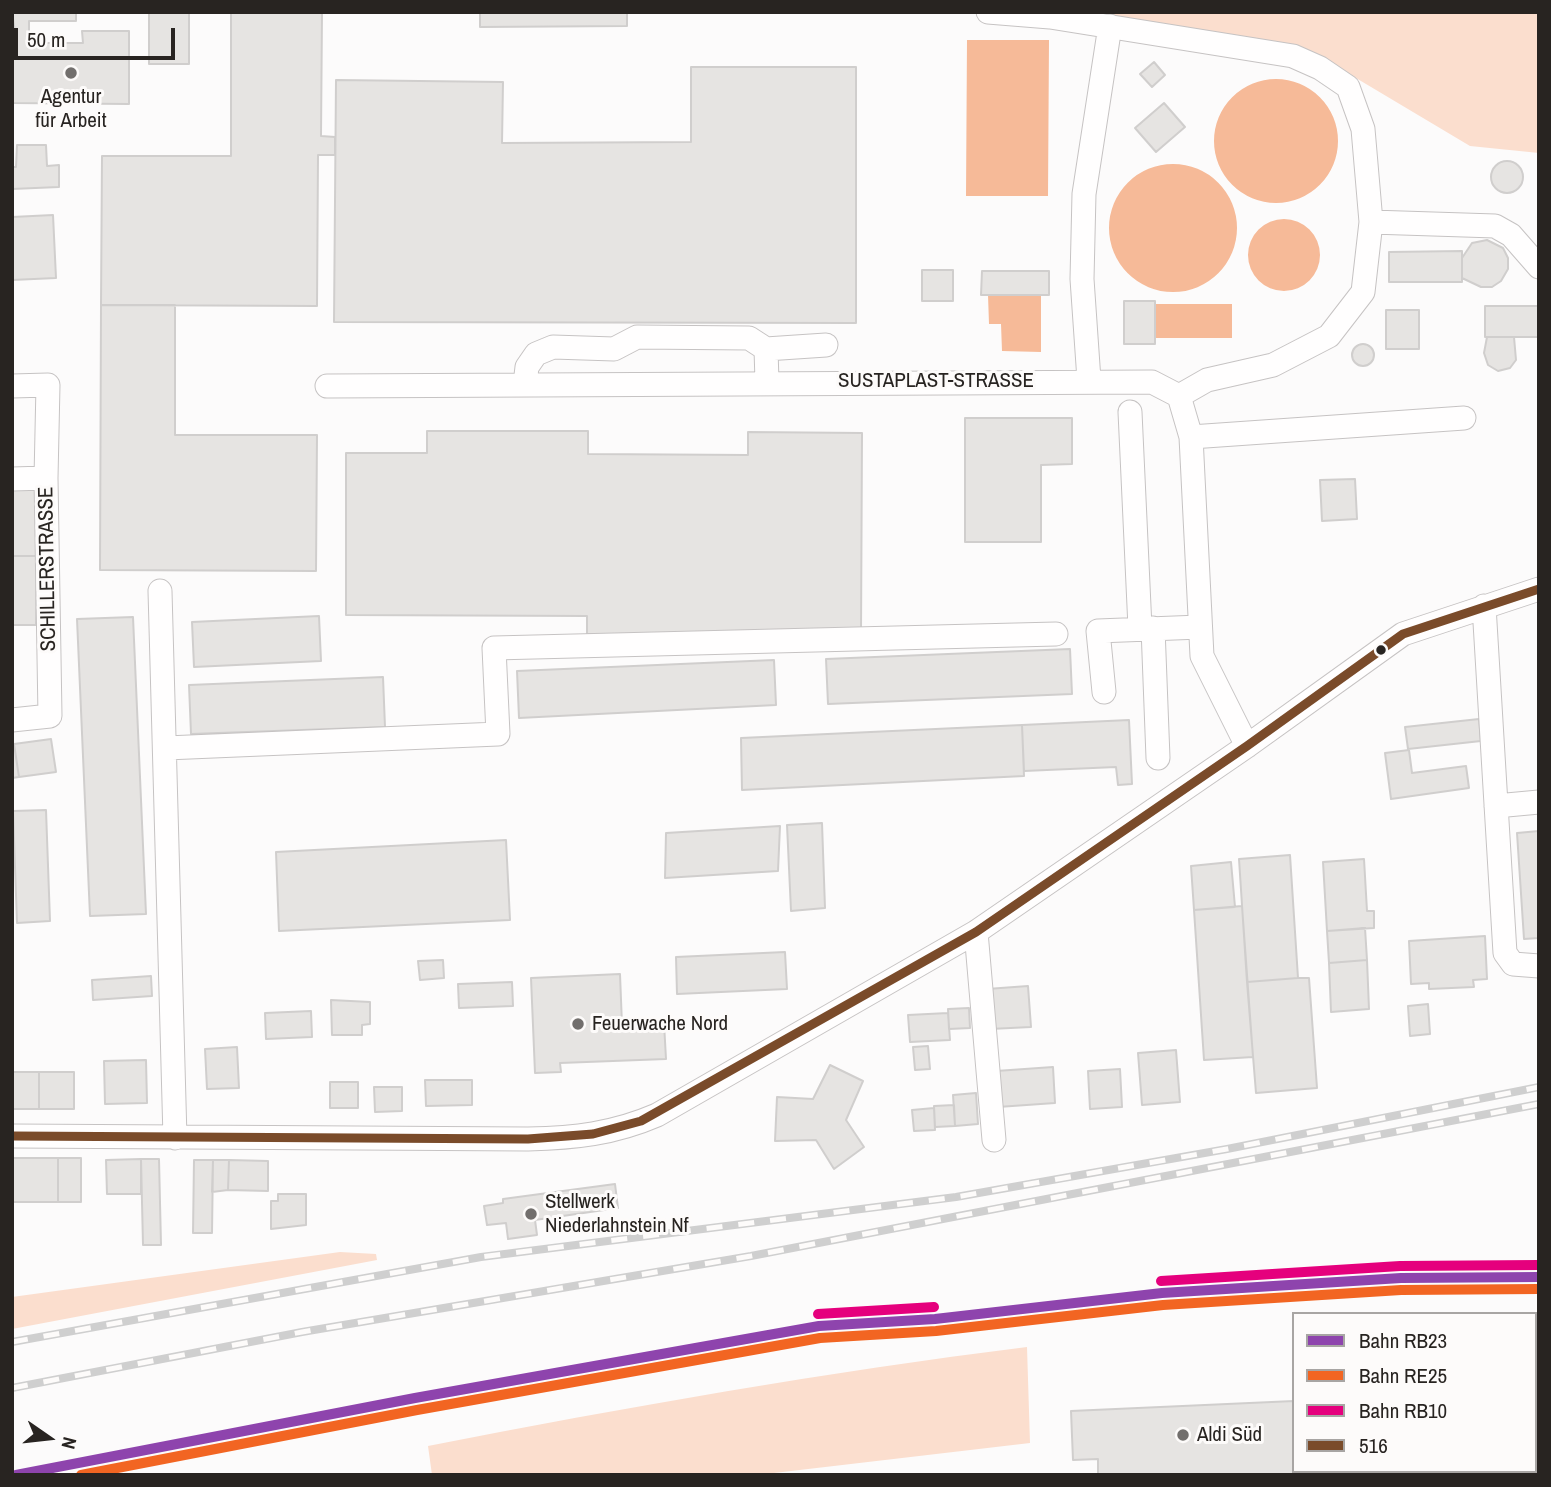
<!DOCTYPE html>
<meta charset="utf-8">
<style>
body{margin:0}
#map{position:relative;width:1551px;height:1487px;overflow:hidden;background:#fcfbfb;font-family:"Archivo Narrow",sans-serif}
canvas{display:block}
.frame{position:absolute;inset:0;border:14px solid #282421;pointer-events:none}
.legend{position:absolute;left:1292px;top:1312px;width:245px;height:161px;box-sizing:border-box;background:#fdfbfa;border:2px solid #a8a5a3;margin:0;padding:9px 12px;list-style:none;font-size:21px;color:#282421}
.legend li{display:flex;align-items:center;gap:14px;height:35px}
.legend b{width:35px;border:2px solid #a8a5a3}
.north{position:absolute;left:14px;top:1403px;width:70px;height:70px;-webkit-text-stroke:5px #fdfbfa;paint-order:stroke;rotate:104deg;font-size:19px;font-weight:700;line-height:28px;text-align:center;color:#282421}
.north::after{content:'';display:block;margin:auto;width:24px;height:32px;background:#282421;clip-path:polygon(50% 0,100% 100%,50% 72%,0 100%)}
.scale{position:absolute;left:14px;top:28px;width:161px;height:32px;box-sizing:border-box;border:4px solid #282421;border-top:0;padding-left:9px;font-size:21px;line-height:24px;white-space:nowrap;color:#282421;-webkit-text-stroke:5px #fdfbfa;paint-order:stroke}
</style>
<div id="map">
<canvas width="1551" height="1487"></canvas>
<div class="frame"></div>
<ul class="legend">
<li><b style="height:9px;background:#8e44ad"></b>Bahn RB23</li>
<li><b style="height:9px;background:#f26522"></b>Bahn RE25</li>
<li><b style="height:9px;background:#e5007d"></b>Bahn RB10</li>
<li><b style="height:9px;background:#7a4b2a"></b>516</li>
</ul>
<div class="north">N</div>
<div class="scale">50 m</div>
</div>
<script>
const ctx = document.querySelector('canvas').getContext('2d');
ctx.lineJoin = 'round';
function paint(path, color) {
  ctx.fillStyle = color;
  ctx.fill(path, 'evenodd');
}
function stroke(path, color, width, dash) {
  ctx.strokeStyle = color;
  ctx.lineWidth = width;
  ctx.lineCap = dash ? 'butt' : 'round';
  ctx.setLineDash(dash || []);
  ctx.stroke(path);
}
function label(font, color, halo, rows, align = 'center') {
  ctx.font = font + ' "Archivo Narrow",sans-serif';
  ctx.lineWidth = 6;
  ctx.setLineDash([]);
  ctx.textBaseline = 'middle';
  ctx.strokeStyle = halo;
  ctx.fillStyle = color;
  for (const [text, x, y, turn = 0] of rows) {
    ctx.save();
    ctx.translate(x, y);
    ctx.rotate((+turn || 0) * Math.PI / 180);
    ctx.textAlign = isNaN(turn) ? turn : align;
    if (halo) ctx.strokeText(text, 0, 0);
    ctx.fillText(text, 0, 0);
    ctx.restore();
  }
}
const green = new Path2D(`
 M1086,12H1539V153L1470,146L1314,53Z
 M340,1252L376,1254L377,1260L12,1329V1297Z
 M1027,1347L1030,1443L757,1475H432L428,1446C627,1407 826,1372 1027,1347Z`);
const water = new Path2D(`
 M967,40H1049L1048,196H966Z
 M1214 141a62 62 0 1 1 124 0a62 62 0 1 1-124 0Z
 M1109 228a64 64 0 1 1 128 0a64 64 0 1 1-128 0Z
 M1248 255a36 36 0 1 1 72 0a36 36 0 1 1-72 0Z
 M988,295H1041V352L1002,351L1001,324H989Z
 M1155,304H1232V338H1155Z`);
const building = new Path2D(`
 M12,12H76V21H29V43H83L82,31H129V104L12,103V39H16Z
 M149,12H189V64H149Z
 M231,12H322L321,136L335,137V155H318L317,306L101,305L102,156H231Z
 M480,12H627V26L480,27Z
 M1154,62L1165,75L1152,87L1140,74Z
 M691,67H856V323L334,322L336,80L503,82L502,143L691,142Z
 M1164,103L1185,127L1156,152L1135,128Z
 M17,145H46L47,166L59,165V187L12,189V167H16Z
 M1491 177a16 16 0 1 1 32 0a16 16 0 1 1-32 0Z
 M53,215L56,278L12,280V217Z
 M1487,240L1503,248L1508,258V269L1501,281L1492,287H1481L1462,278V258L1472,243Z
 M1462,251V282H1389V252Z
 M922,270H953V301H922Z
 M982,271H1049V295H981Z
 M1124,301H1155V344H1124Z
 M101,305H175V435H317L316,571L100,570Z
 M1485,306H1539V337H1485Z
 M1386,310H1419V349H1386Z
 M1487,337H1514L1516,360L1510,368L1498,371L1488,365L1484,353Z
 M1352 355a11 11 0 1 1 22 0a11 11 0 1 1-22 0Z
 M965,418H1072V464L1041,465V542H965Z
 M427,431H588V454L748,455V432L862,433L861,634H587V616L346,615V453H427Z
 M1355,479L1357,519L1322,521L1320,480Z
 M12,486H37V556H12Z
 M12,556H37L36,625H12Z
 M319,616L321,661L194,667L192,622Z
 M133,617L146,914L90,916L77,619Z
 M1070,649L1072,694L828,704L826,659Z
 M774,660L776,705L519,718L517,671Z
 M383,677L385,727L191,734L189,685Z
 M1479,719L1481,741L1408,749L1405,727Z
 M1129,720L1132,784L1118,785L1116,767L1024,771L1022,725Z
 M1022,725L1024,776L742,790L741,738Z
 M51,739L56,772L19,777L14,744Z
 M14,744L19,777L12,778V745Z
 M1409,750L1412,773L1466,766L1469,788L1391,799L1385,753Z
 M46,810L50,921L17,923L13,811Z
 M822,823L825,908L791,911L787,825Z
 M780,826L778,871L665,878L666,833Z
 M1539,831V938L1524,939L1517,833Z
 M506,840L510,920L279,931L276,852Z
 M1290,855L1298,978L1247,982L1239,859Z
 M1364,859L1367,911H1374V928L1327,931L1323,862Z
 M1231,862L1235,907L1194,910L1191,866Z
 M1242,906L1253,1057L1204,1060L1194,910Z
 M1365,928L1367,960L1329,963L1327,931Z
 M1485,936L1487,979L1473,980L1474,987L1429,989V983L1411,984L1409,941Z
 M785,952L787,989L677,994L676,957Z
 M443,960L444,978L420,980L418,961Z
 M1367,960L1369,1009L1331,1012L1329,963Z
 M620,974L622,1025L664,1023L666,1059L560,1063L561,1072L535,1073L531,978Z
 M151,976L152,996L93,1000L92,980Z
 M1298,978H1309L1317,1088L1256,1093L1247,982Z
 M512,982L513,1006L459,1008L458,984Z
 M1028,986L1031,1027L990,1029L987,989Z
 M331,1000L370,1002V1024L362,1025V1035H332Z
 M1428,1004L1430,1034L1410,1036L1408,1006Z
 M969,1008L970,1028L949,1029L948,1009Z
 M311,1011L312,1037L266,1039L265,1013Z
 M948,1013L950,1040L910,1042L908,1015Z
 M928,1046L930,1069L915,1070L913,1047Z
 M237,1047L239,1088L207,1089L205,1049Z
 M1176,1050L1180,1102L1142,1105L1138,1053Z
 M146,1060L147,1103L105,1104L104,1061Z
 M830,1065L863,1081L846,1120L864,1147L834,1169L816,1140L775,1141L777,1097L813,1099Z
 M1053,1067L1055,1103L998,1107L996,1071Z
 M1120,1069L1122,1107L1090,1109L1088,1071Z
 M12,1072H39V1109H12Z
 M39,1072H74V1109H39Z
 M425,1080H472V1105L426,1106Z
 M330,1082H358V1108H330Z
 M374,1087H402V1111L375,1112Z
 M976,1093L978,1124L955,1126L953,1095Z
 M954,1105L955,1126L935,1127L934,1106Z
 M934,1108L935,1130L914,1131L912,1110Z
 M12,1158H58V1202H12Z
 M58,1158H81V1202H58Z
 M141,1159V1194H107L106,1160Z
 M141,1159H159L161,1245H143Z
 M194,1160H213L212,1233H193Z
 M213,1160H229L228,1190L212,1192Z
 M229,1160L268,1161V1191L228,1190Z
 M615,1184L618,1208L535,1220L537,1235L508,1239L506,1223L487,1225L484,1206L503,1203V1199Z
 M278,1194H306V1225L271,1229V1201H278Z
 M1535,1354H1539V1475H1444V1471H1535Z
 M1294,1401V1471H1300V1475H1098V1459L1073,1460L1071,1411Z`);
const minor = new Path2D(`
 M988,12L1050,17L1293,56L1320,68L1348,87L1363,129L1371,222L1363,292L1329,336L1273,365L1207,380L1179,396
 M1371,222L1495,226L1511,235L1539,267
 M1089,380L1082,279L1084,194L1110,26
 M767,382L766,349L826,345
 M525,384L527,367L536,354L553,347L614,349L637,337L749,338L766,349
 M12,386L48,385L46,478L50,716L12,720
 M327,386L1152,382L1179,396L1191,437L1202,656L1247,746
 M1130,412L1140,628
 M1191,437L1464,418
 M12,479L46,478
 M160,591L175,1138
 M1484,606L1505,953L1513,964L1539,966
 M1153,628L1158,758
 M1104,692L1098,631L1200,627
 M166,748L498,734L494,648L1056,634
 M1496,806L1539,802
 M976,932L994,1140
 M12,1136L528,1139C574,1138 613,1134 657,1115L976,932L1247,746L1403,634L1539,589
 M1433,1471V1475`);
const rail = new Path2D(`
 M12,1342L481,1257L956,1197L1227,1149L1539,1087
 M12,1388L302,1332L751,1256L1539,1104`);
const bus1 = new Path2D(`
 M12,1136L528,1139L593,1134L641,1121L976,932L1247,746L1403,634L1539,589`);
const rail1 = new Path2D(`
 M16,1475L415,1398L819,1326L935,1319L1162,1293L1401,1278L1539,1277`);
const rail2 = new Path2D(`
 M81,1475L417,1410L820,1338L936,1331L1163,1305L1401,1290L1539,1289`);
const rail3 = new Path2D(`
 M1161,1281L1400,1266L1539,1265
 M818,1314L934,1307`);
const markers = [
 [71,73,7,"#726f6d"],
 [1381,650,6,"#282421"],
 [578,1024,7,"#726f6d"],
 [531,1214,7,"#726f6d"],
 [1183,1435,7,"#726f6d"]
];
const poiNames = [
 ["Agentur",71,97,"center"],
 ["für Arbeit",71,121,"center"],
 ["Feuerwache Nord",592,1024],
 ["Stellwerk",545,1202],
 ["Niederlahnstein Nf",545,1226],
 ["Aldi Süd",1197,1435]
];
const streetNames = [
 ["SUSTAPLAST-STRASSE",936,381],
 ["SCHILLERSTRASSE",48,569,-91]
];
paint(green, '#fbdece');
paint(water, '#f6ba98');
paint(building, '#e6e4e2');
stroke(building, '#d0cecd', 2);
stroke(minor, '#c6c3c3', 25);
stroke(minor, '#fffefe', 23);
stroke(rail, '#cfcfcf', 8);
stroke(rail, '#fdfbfa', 5, [16]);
stroke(bus1, '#7a4b2a', 9);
stroke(rail1, '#8e44ad', 10);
stroke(rail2, '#f26522', 10);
stroke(rail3, '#e5007d', 10);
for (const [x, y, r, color] of markers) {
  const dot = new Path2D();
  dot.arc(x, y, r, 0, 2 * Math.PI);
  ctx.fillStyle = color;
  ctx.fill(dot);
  stroke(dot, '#fdfbfa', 2.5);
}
label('21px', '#282421', '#fdfbfa', poiNames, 'left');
label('21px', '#282421', '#fdfbfa', streetNames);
</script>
